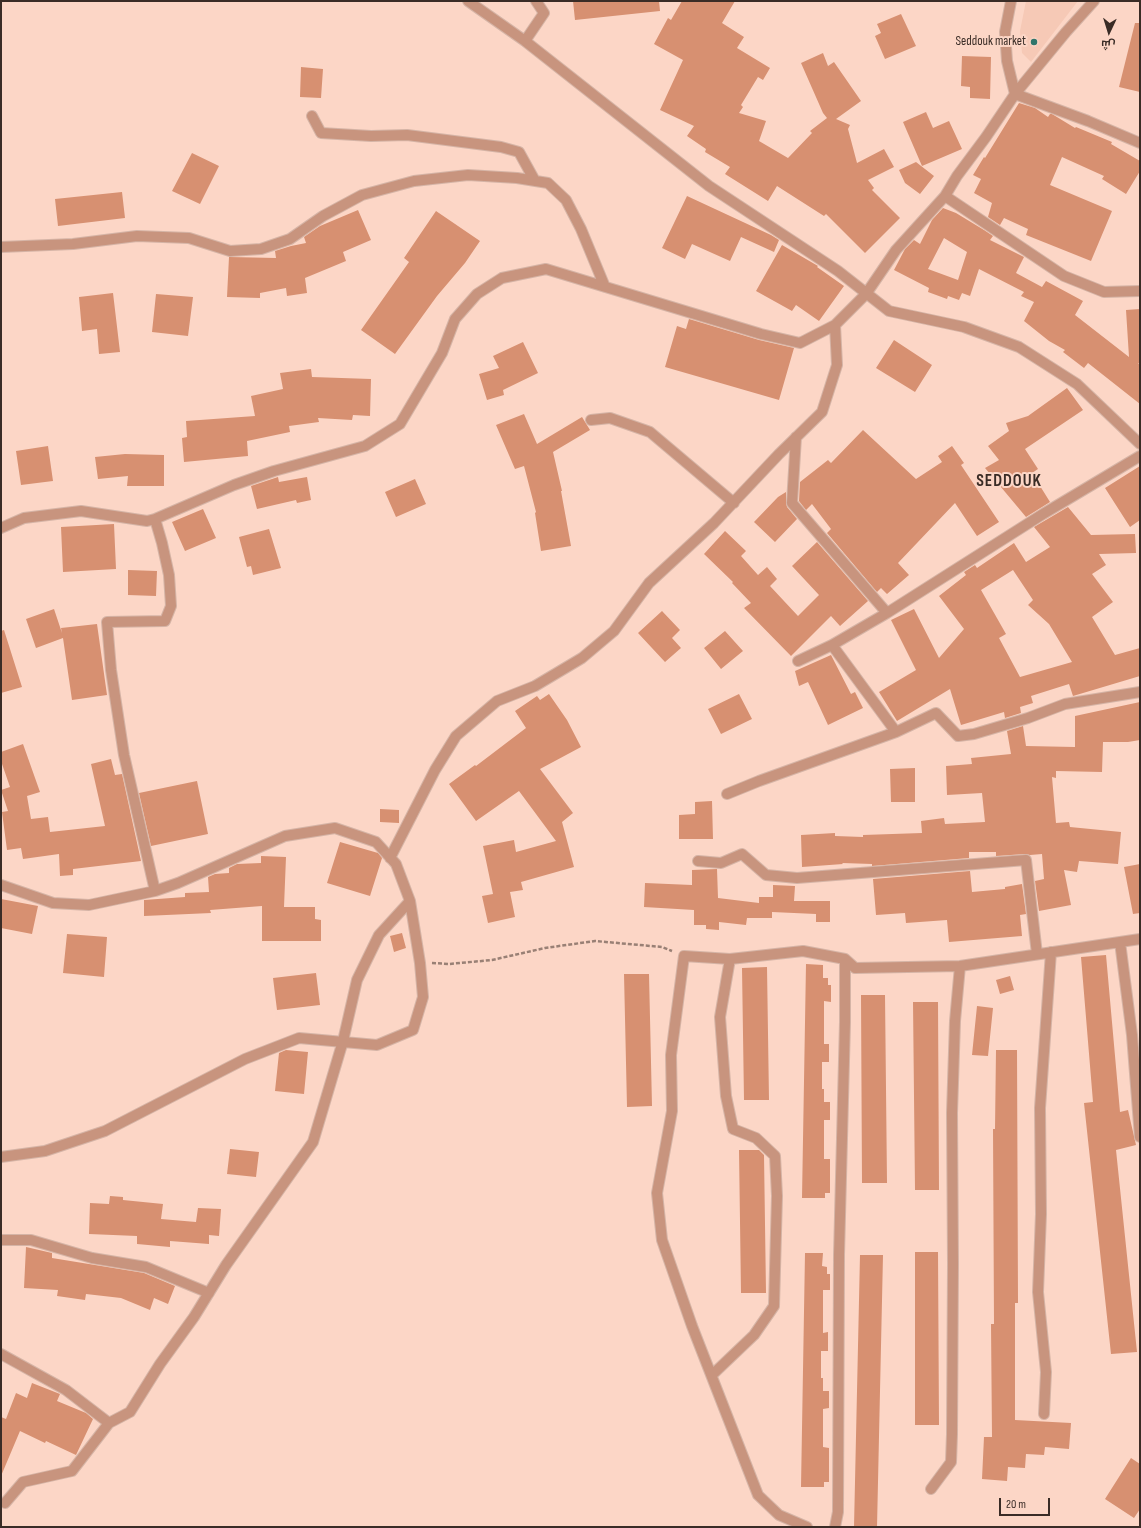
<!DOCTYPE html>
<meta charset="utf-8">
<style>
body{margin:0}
#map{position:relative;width:1141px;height:1528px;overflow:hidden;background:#fcd6c6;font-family:"Sofia Sans Condensed",Cairo,sans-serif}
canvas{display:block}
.frame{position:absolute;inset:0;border:2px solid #3a2c26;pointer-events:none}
.north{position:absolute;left:1089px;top:12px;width:40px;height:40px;-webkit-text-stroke:3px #fcd6c6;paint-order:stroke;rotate:184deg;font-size:11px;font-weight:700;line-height:16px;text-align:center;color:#3a2c26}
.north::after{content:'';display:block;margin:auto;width:14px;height:18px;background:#3a2c26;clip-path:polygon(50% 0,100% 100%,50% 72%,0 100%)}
.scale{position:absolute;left:999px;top:1498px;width:51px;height:18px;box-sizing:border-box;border:2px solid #3a2c26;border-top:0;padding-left:5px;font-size:12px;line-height:14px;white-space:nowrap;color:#3a2c26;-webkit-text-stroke:3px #fcd6c6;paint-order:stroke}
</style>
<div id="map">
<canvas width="1141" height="1528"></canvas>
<div class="frame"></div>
<div class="north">ش</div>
<div class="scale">20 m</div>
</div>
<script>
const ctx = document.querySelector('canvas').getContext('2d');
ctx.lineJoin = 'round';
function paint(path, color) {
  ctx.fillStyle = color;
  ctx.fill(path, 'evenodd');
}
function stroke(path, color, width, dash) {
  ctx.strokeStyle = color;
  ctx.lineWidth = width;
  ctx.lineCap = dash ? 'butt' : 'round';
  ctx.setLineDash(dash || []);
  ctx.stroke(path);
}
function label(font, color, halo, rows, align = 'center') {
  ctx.font = font + ' "Sofia Sans Condensed",sans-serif';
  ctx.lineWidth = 4;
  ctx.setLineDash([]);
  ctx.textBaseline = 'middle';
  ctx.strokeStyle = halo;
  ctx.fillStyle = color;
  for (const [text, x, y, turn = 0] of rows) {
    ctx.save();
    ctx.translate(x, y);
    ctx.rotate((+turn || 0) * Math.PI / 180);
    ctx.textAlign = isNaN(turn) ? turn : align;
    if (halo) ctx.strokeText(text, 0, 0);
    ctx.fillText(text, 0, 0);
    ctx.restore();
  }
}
const built = new Path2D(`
 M1026,1H1078L1031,62L1022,53L1020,31Z`);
const building = new Path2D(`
 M573,1H659L660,11L575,20Z
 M682,1H735L722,23L744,37L737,48L770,68L763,80L758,77L741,105L743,107L739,113L766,121L759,141L788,158L812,133L810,131L827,118L823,113L801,63L823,53L828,66L834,62L861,101L836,119L850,125L848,129L857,163L884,149L894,167L868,180L874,188L872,190L900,218L865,253L826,214L824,216L777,186L768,201L725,174L730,167L705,152L706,149L687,136L694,126L660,110L683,60L654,44L668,18L671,20Z
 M901,14L916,46L885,59L875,36L881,33L877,24Z
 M1135,23H1140V92L1119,87Z
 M962,56L991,57L990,99L970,98V87L961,86Z
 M301,67L323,69L321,98L300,97Z
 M1019,103L1035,108L1048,117L1050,114H1052L1075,128L1076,127L1112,142L1111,144L1140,161V171L1126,194L1102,179L1104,176L1062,157L1050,185L1112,211L1091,261L1026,235L1028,229L1004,218L1000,225L988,217L992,203L974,193L981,179L973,175L984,157L985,158Z
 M926,112L933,128L949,121L962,149L922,166L903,122Z
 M192,153L219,166L200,204L172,191Z
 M916,162L934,176L920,194L905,183L899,170Z
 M122,192L125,218L58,226L55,199Z
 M687,196L771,235L779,240L774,252L741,237L730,261L692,244L685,259L662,248Z
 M943,208L956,213L984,230L993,236L990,240L1024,257L1016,273L1042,287L1046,281L1083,301L1075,315L1129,357L1126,310L1140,309V363H1138L1140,365V404L1088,363L1084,368L1063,352L1065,350L1049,341L1024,321L1034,302L1021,296L1024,292L979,269L970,296L962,293L959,300L948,296L947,299L928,292L929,288L894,270L905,249L914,240L920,244L932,220ZM944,238L967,252L958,280L928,269Z
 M358,210L371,240L343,252L346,261L305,278L307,293L287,296L286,288L260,293V298L227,297L229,257L276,258L275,251L291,246L306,243L304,237L320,226Z
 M436,211L480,241L465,263L437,296L395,354L361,330L409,262L404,258Z
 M782,245L818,266L817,267L844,286L819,321L796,305L792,311L756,291Z
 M113,293L120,352L99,354L97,329L82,331L79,297Z
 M156,294L193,297L188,336L152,332Z
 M689,319L759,340L794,348L779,400L665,367L677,326L686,329Z
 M894,340L932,365L915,392L876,368Z
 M523,342L538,373L503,390L504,395L487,400L479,374L499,368L493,356Z
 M311,369L312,377L371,379L370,416L353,415L352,420L318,418L319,422L289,426L290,432L247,441L248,456L184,462L182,438L187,437L186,421L255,416L251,396L283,389L280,373Z
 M1067,388L1083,410L1025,449L1038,469L1032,473L1050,502L1026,517L985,468L999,460L988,446L1009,431L1006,423L1028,416Z
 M524,414L537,444L582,417L590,430L553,452L562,491H561L571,546L541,551L535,513L536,512L524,466L515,469L496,425Z
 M863,430L916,479L942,462L938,456L952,446L964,463L961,465L999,522L977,536L955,503L898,563L909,575L887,594L881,588L877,592L827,533L831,529L812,504L806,510L799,501L800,482L828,460L831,463Z
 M48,446L53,481L21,485L16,451Z
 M125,454L164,455V486H127L128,476L98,479L95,457Z
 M1140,466V520L1130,527L1105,488Z
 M278,477L279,482L307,477L311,500L297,503L296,500L257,509L251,486Z
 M415,479L426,504L396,517L385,492Z
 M786,492V503L787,507L797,519L775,542L754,522L778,497Z
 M1068,507L1091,535L1135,534L1136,553L1099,554L1106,565L1092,574L1113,602L1092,617L1115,655L1140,648V676L1073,696L1069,684L1031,696L1033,703L1020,707L1021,713L1005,718L1004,712L961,725L950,689L897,721L879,692L916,670L891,620L914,609L939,658L964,629L939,596L966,575L964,572L975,565L977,568L1014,543L1026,562L1050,547L1034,527ZM1013,570L1033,600L1028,605L1049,624L1072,662L1020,677L999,638L1006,634L981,590Z
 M203,509L216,538L185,551L172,522Z
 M114,524L116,569L63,572L61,527Z
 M269,529L281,568L253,575L251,566L247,567L239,537Z
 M725,531L746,551L741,556L758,575L767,567L777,579L770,586L798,616L819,595L792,566L817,542L868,601L840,626L831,616L791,656L744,608L751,603L732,583L733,582L704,554Z
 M128,570L157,571L156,596L128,595Z
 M54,609L62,633L61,628L97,624L107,695L72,700L63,638L36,648L26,619Z
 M662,611L680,630L672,638L681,648L665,662L638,633Z
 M4,630L22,687L1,693V631Z
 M725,631L743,651L721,669L704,648Z
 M831,655L851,694L855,692L863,708L828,725L808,682L799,686L795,671Z
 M549,694L567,720L581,747L540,769L573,813L562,822L574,867L521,882L523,890L510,892L515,917L488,923L482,896L493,894L483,846L514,840L516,852L556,841L519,791L476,821L449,784L475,765L476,766L526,728L515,711L537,696L540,700Z
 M739,694L752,719L721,734L708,709Z
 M1140,702V740L1128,742H1103L1102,772L1056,771V778L1052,777L1056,823L1069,822L1070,827L1121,832L1118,864L1079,861L1077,872L1064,870L1071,905L1039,911L1035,881L1044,879L1042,854L1030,855L1025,854L996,856V852H969V858L872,866V864L842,863L843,864L802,867L801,835L835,833V836L863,837V835L922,833L921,821L944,818L945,824L985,822L982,793L947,795L946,766L972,764L971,758L1011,754L1007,731L1023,726L1026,746L1075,747V716Z
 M23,744L40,792L27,796L31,819L48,817L50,832L105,826L91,764L111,759L115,775L122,774L141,861L73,869V875L60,876L59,854L23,859L21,848L7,850L2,812L8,811L1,790L10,787L1,761V752Z
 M915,768V802H891L890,769Z
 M197,781L208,834L151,846L139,793Z
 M712,801L713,839H679V815L695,814V802Z
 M380,809L399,810V823L380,822Z
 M340,842L378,853L382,858L370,896L327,883Z
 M261,856L286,857L284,907H315V919L321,920V941H262V906L210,910L211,913L144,916V900L185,897V893L209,892L208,877L215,874L229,873V868L237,864L261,863Z
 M1140,864V913L1133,914L1124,867Z
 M717,869L718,898L759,903V897H773V885L795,886L794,901H830V922H816V914L772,912V918H747L746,925L719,922V930L706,929V925H694V910L644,907L645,883L692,885V870Z
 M970,871L972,892L1005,889V887L1022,884L1026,914L1020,915L1022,936L949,942L947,920L906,923L905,913L876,915L873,879Z
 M1,899L38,906L32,934L1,928Z
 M402,933L406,948L394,952L390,936Z
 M67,934L107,937L104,977L63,973Z
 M1106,955L1120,1112L1128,1110L1136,1145L1116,1150L1137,1352L1111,1354L1084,1103L1093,1102L1081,957Z
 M806,964L823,965V978H828V985H831V1002L824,1001V1044H829V1062H822V1089H824V1102H830V1120H824V1159H830V1193H825V1198H802Z
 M767,967L769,1100H744L742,968Z
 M316,973L320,1005L277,1010L273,978Z
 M624,974H649L652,1106L627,1107Z
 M1010,976L1014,990L1000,994L996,980Z
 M861,995H885L887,1183H862Z
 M913,1002H938L939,1190H915Z
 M977,1006L993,1008L988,1056L972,1055Z
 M286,1050L308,1052L304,1094L275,1091L279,1053Z
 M996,1050H1017L1018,1303H1015V1420L1071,1423L1069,1449L1045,1447L1044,1455L1026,1454L1025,1468L1008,1467L1007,1481L982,1479L984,1437H992L991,1324H994L993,1129H995Z
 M230,1149L259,1152L256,1177L227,1174Z
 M739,1150H759L764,1155L766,1293H741Z
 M110,1196L123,1197V1200L163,1204L161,1219L196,1222L198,1208L221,1209L219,1236L209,1235V1244L170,1241V1247L137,1244V1236L89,1234L90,1203L109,1204Z
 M26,1247L52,1253V1258L144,1273L175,1286L168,1304L154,1298L150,1310L121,1298L86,1294L85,1300L57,1296L58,1290L24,1288Z
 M915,1252H938L939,1425H915Z
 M805,1253H823L822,1266L827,1267V1274H830V1290H823V1333L828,1332V1351H821V1378H823V1391H829V1408L823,1409V1447L829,1448V1482H824V1487H801Z
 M860,1255H883L877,1527H854Z
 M32,1383L60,1394L57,1401L86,1413L93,1419L76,1455L46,1441L45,1443L20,1431L1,1476V1417L6,1419L16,1393L27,1398Z
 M1131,1458L1140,1464V1509L1134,1518L1105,1499Z`);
const path = new Path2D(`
 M432,963L449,964L492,960L545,948L595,941L662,947L672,951`);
const minor = new Path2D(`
 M468,1L525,41
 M536,1L544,13L525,41L709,186L838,271L889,311L964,327L1019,347L1077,384L1140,444
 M1011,1L1005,32L1007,61L1015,94
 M1015,94L1066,32L1094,1
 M312,116L321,133L371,136L407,135L501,147L519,152L535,181
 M945,196L957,176L986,137L1015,94L1088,121L1140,143
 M1,247L73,244L137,236L189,238L230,251L261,249L290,239L323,216L362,195L414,181L468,175L517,178L548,183L566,200L581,229L605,287
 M591,420L610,418L650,432L734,503
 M796,437L792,503L887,613
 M155,519L162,543L169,575L171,606L165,621L107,622L111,670L124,755L155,891
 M1,528L24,518L81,511L147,521L155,519L234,485L274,471L365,446L400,424L442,353L455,319L477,294L502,278L546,269L761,334L800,343L835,325L866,294L896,250L945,196L1064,276L1104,292L1140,291
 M832,645L887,613L1043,514L1140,456
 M798,661L832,645L896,732
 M727,794L759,781L896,732L936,713L958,736L974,734L1028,718L1065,704L1140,692
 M390,858L435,770L456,736L497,701L535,686L582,658L614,631L649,583L714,523L779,454L822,412L837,365L835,325
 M698,861L721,863L742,854L766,875L797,878L1026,860L1037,954
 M1,885L53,903L89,905L155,891L178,883L285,836L335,828L376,842L396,864L410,901L420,963L423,997L413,1030L377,1045L299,1038L245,1059L105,1131L45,1151L1,1157
 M1120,942L1132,1035L1140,1137
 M1,1240H31L92,1258L146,1267L209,1293
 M1,1354L66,1390L109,1423
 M712,1375L754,1335L774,1306L777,1196L775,1156L756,1138L733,1129L726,1096L720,1017L730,959
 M1044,1414L1046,1372L1038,1292L1041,1214L1040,1108L1051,952
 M931,1489L951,1462L952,1434L953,1264L952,1113L955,1021L960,966
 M5,1503L23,1482L72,1471L109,1423L130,1412L160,1364L194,1317L226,1265L313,1142L343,1041L357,980L379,935L410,901
 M807,1527L779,1515L758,1495L692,1326L662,1240L657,1193L672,1111L671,1055L684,956L730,959L803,951L845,959L855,968L960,966L1140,939
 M835,1527L838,1512L839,1255L845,1022V959`);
const markers = [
 [1034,42,4,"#2f756b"]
];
const poiNames = [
 ["Seddouk market",1026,42]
];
const districtNames = [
 ["SEDDOUK",1009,482]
];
paint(built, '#f6c9b6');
paint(building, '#d79071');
stroke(minor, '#d5b4a6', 12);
stroke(path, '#998075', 2.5, [4, 2]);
stroke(minor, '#c8947e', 10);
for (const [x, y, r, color] of markers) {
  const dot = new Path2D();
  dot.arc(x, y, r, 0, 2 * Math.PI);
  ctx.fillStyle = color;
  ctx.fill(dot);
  stroke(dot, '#fcd6c6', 1.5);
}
label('13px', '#3a2c26', '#fcd6c6', poiNames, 'right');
ctx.letterSpacing = '1px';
label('bold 17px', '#3a2c26', '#fcd6c6', districtNames);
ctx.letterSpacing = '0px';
</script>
